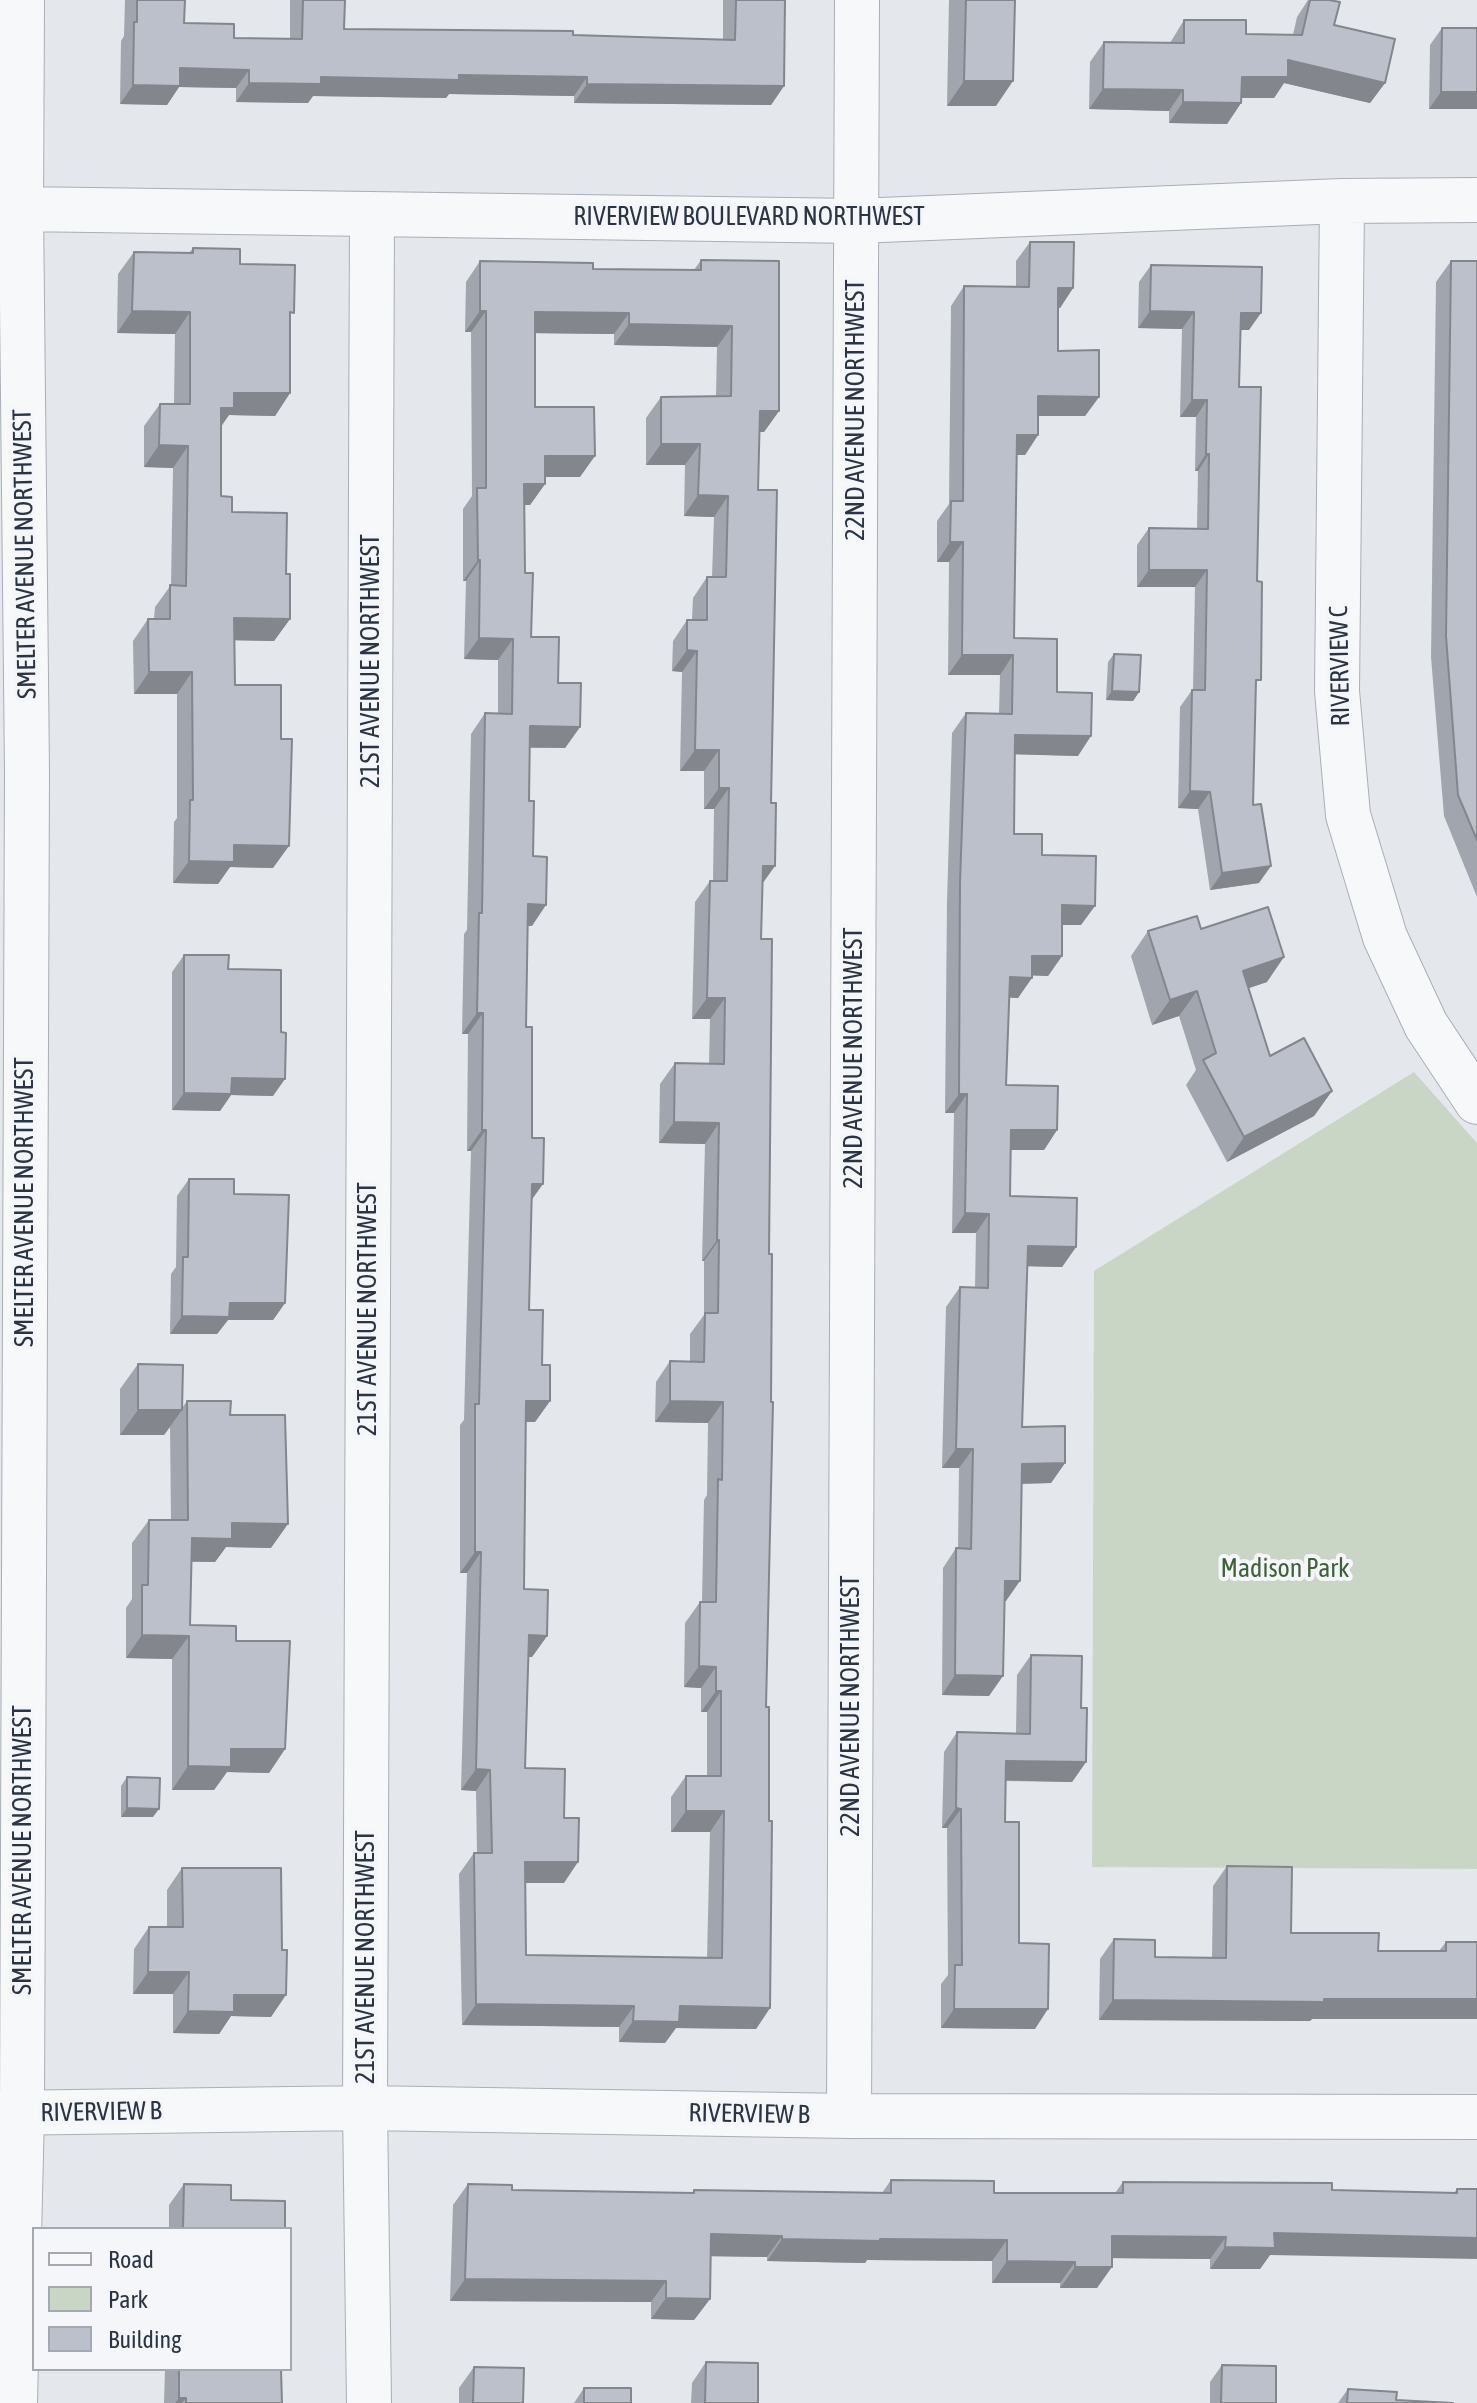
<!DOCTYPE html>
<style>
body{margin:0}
#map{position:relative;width:1477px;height:2403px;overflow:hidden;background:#e4e7ec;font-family:"Asap Condensed",sans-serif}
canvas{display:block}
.legend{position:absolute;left:32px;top:2227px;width:260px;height:144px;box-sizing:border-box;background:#f4f6f9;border:2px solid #a4a8b1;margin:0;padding:10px 14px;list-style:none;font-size:24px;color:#2b3445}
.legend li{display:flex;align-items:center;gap:16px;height:40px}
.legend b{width:40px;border:2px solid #a4a8b1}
</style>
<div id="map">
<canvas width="1477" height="2403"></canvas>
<ul class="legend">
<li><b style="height:10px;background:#f7f8fa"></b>Road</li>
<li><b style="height:22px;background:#c9d6c5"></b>Park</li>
<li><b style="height:22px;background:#bbc0ca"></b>Building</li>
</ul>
</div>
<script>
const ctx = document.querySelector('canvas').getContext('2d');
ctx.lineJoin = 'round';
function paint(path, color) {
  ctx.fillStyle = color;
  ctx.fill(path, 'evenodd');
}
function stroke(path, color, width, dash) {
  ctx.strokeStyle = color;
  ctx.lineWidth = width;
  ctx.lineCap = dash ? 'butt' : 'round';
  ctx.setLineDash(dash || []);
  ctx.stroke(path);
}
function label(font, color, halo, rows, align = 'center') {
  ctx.font = font + ' "Asap Condensed",sans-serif';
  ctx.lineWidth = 8;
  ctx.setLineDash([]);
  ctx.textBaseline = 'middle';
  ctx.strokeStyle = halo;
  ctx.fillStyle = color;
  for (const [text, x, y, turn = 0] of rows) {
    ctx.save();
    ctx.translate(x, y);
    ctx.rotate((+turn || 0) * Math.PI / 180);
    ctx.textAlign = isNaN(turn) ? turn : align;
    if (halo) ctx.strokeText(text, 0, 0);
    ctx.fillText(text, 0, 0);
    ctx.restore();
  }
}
const green = new Path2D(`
 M1414,1072L1477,1143V1869L1092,1867L1094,1271Z`);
const minor = new Path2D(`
 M1342,201L1337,691L1348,815L1385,937L1426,1025L1477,1102
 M21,209L857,221L1342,201L1477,200
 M0,2113L365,2108L849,2116L1477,2117
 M849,2116L857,0
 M15,2403L22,2113L27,772L21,209L22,0
 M369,2403L365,2108L372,215`);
const wall = new Path2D(`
 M125,0H185L184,23L234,38L290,39V0H345L344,29L723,40V0H785L784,86L771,105L574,103V96L449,94L446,98L313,96L308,103L236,102V88L179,87L167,105L120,104L121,41L124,36Z
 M949,0H1015L996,106H947Z
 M1308,0H1329L1334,25L1385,83L1370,103L1284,83L1274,98H1241V103L1227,124L1169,123V111L1089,109L1090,62L1104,42L1170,43L1184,20L1246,34L1293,35L1297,17Z
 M1442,28L1477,109H1429L1430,45Z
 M1030,242L1073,288L1060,308H1058V351L1099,397L1085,416H1038V435L1025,455H1016L1014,638L1057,692L1078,756L1015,754L1014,834L1042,855L1081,925H1062V956L1048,976L1032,975L1018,998L1009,997L1006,1085L1057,1130L1044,1150H1011L1010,1196L1076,1247L1062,1267L1027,1266L1022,1427L1065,1463L1051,1483L1022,1484L1006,1601H1004L989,1696L942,1695L943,1568L956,1548H958L959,1468H942L946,1307L960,1287L975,1288L976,1233H952L954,1113H945L947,902L952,733L966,713L999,714L1000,675H948L949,562H937V521L949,504L951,306L964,286H1016V261Z
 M193,248L240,264L290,318V393L275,416L229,415L221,427V496L232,512L286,574L290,619L274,641L234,640L235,685L273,868L230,867L218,884L173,883L174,822L177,818V694H134L133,641L148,619H154L155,607L171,585L173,468L144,467V426L160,404H174L175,334L117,333L118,274L134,252L189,253Z
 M701,260L779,411L764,432H759L758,490L762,884L761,939L769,1254L766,1707L769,1821L770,2008L756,2029L676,2028L665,2043L619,2042V2027L462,2025L459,1874L474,1853H477L476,1791L461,1790L467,1573H460V1425L464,1420L471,1151H467L468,1034H462L464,934L467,930L471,734L485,713H498V660L464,659L466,581H463V509L472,496L471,332H465L466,282L480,261L593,269L694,270ZM535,333L614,334V345L717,347L716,397H661L646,418V465H685L684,516L714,517L712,577H707L693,598L692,620H687L673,641L672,671L682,672L680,771H704V809H714L713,881H710L695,902L692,1019H710L709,1064L675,1063L660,1084L659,1143L705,1144L702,1261H704V1315L690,1334V1361H670L656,1382L655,1422L708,1423L707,1495L704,1500L702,1602H700L685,1623L684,1687L701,1688V1712H707V1776H686L671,1797V1832H710L707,1958L526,1955L525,1883H564L525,1768L528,1657H532L547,1636L524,1589L526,1422H535L550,1401L529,1310L532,1200L526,1027L528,926H532L529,801L530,748H565L580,727L558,683L531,637L525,573L524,505H530L545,484V477H580L535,407Z
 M1451,261H1477V897L1444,816L1431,657L1436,282Z
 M1151,265L1249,330H1240L1239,387L1255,688L1253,805L1259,883L1210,890L1198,809L1178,808L1180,707L1192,690H1193L1195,587H1137V545L1149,528L1197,529L1198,471H1195L1196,417H1180L1182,329L1138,328L1139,282Z
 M1114,654L1139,692L1133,701L1106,700L1108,662Z
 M1201,929L1267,982L1249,988L1270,1056L1332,1091L1314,1116L1227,1162L1186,1085L1196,1070L1179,1016L1152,1025L1131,956L1148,931Z
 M184,955L228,969L273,1096L231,1095L220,1111L172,1110V972Z
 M189,1179L234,1194L285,1303L273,1320H228L217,1334H170L171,1274L176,1267L177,1196Z
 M138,1364L182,1408L187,1401L230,1415L271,1548L226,1547L215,1562H191L190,1625L236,1641L285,1749L269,1773L227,1772L214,1790H172V1659L126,1658V1608L132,1599V1543L149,1520H171L170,1427L164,1435H120V1389Z
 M1031,1655L1081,1708L1086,1762L1072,1782L1005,1781V1822L1019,1943L1035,2029L941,2028V1984L948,1975L947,1828H942L944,1752L957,1732L1016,1733L1017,1675Z
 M127,1777L153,1817H121V1786Z
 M1227,1866L1291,1933L1378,1951H1439L1446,1942H1477L1312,2019L1310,2021L1099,2020L1100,1959L1114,1939L1155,1957L1212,1958L1213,1886Z
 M182,1868L271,2017L231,2016L219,2034L173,2033V1994H133L134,1949L149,1927H167V1890Z
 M891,2180L994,2193H1115L1123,2182L1332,2190L1454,2193L1457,2189H1477L1270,2255L1260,2269H1210V2259L1112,2258L1097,2288H1060V2283H992V2261L867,2260L865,2263L767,2261V2257L710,2256V2299L694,2320L651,2319V2302L450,2301L453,2205L468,2184L512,2190L692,2193L694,2190L882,2193Z
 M184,2184L231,2200L285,2229H169V2205Z
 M706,2362L758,2403H691L692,2383Z
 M1222,2365L1276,2403H1210V2382Z
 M474,2367L523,2403H459V2388Z
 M165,2369H281L282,2403H164Z
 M584,2388L631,2403H574Z
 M1348,2389L1396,2400L1453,2403H1338Z`);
const shadedWall = new Path2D(`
 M1288,60L1385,83L1370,103L1284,83L1274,98H1227L1242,77Z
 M180,68L249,70L236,88L179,87L167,105L120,104L133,85Z
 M459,75L587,77L574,96L449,94L446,98L313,96L308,103L236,102L249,83L321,77Z
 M964,81H1013L996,106H947Z
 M587,84L784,86L771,105L574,103Z
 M1103,89L1183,90L1169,111L1089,109Z
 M1441,92H1477V109H1429Z
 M1183,102L1241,103L1227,124L1169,123Z
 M1058,288H1073L1060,308H1044Z
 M132,311L190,312L175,334L117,333Z
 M480,311H486L471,332H465Z
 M1150,311L1194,312L1182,329L1138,328Z
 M535,312L629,313L614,334L520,333Z
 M1241,313H1261L1249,330H1229Z
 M629,324L732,326L717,347L614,345Z
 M234,393H290L275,416L229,415L218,430L221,408Z
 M1038,396L1099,397L1085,416H1024Z
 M1192,400H1207L1196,417H1180Z
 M760,411H779L764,432H745Z
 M1017,435H1038L1025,455H1003Z
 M661,444H700L685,465H646Z
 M159,445L188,446L173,468L144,467Z
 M1206,454H1209L1198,471H1195Z
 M545,456H595L580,477H530Z
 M524,484H545L530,505H509Z
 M698,495L728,496L714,517L684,516Z
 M950,542H963L949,562H937Z
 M478,560H480L466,581H463Z
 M1149,570H1207L1195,587H1137Z
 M234,618L290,619L274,641L218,640Z
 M479,638L513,639L498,660L464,659Z
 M687,650L697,651L682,672L672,671Z
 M962,655H1013L1000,675H948Z
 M149,672H192L177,694H134Z
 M1112,691L1139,692L1133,701L1106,700Z
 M530,726L580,727L565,748L515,747Z
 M1015,735L1091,736L1078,756L1002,754Z
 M695,750H719L704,771H680Z
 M719,788H729L714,809H704Z
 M1190,791L1210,792L1198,809L1178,808Z
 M234,845L289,846L273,868L230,867L218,884L173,883L189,861Z
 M763,866H775L760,887Z
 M1271,866L1259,883L1210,890L1222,873Z
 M528,904L546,905L532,926L513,925Z
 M1062,905L1095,906L1081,925H1048Z
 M1032,956H1062L1048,976L1018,975Z
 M1284,957L1267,982L1225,996L1243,971Z
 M1010,977L1032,978L1018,998L996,997Z
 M1197,991L1179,1016L1152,1025L1170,1000Z
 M707,998H725L710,1019H692Z
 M477,1013H483L468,1034H462Z
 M232,1078L285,1079L273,1096L231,1095L220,1111L172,1110L184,1093Z
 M1332,1091L1314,1116L1227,1162L1244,1137Z
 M959,1094H967L954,1113H945Z
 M674,1122L719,1123L705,1144L659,1143Z
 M482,1130H486L471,1151H467Z
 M1011,1130H1057L1044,1150H997Z
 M532,1184H543L528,1205Z
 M965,1213L989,1214L976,1233H952Z
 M717,1240H719L704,1261H702Z
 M1028,1246L1076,1247L1062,1267L1014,1266Z
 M230,1303H285L273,1320H228L217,1334H170L182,1316Z
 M526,1401H550L535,1422H512Z
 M670,1401L723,1402L708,1423L655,1422Z
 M138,1410H182L164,1435H120Z
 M956,1449H973L959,1468H942Z
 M1065,1463L1051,1483L1008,1484L1022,1464Z
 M232,1523L288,1524L271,1548L226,1547L215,1562L175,1561L192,1538Z
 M475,1552H481L467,1573H460Z
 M1005,1581H1020L1006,1601H991Z
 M142,1635L189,1636L172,1659L126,1658Z
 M529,1635L547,1636L532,1657L514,1656Z
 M699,1666L716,1667L701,1688L684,1687Z
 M955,1675L1003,1676L989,1696L942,1695Z
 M716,1691H721L707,1712H701Z
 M231,1749H285L269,1773L227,1772L214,1790H172L188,1766Z
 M1006,1761L1086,1762L1072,1782L992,1780Z
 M476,1769L490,1770L476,1791L461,1790Z
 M127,1808L159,1809L153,1817H121Z
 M956,1808L961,1809L947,1828H942Z
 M686,1811H724L710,1832H671Z
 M525,1862H578L564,1883H511Z
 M148,1972H189L173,1994H133Z
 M234,1995H286L271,2017L231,2016L219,2034L173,2033L188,2011Z
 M1477,1999V2019H1312L1310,2021L1099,2020L1113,2000Z
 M476,2004L634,2006L619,2027L462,2025Z
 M680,2006L770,2008L756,2029L676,2028L665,2043L619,2042L633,2021Z
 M954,2009H1048L1035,2029L941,2028Z
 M1274,2233L1477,2238V2259L1270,2255L1260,2269H1210L1225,2247Z
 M711,2234L782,2236L767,2257L696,2256Z
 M1112,2236L1226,2237L1210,2259L1098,2258Z
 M782,2239H880L1007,2240L992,2261L867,2260L865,2263L767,2261Z
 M1007,2261L1075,2262L1060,2283H992Z
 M1075,2267H1112L1097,2288H1060Z
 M465,2279L666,2281L651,2302L450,2301Z
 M666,2298L710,2299L694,2320L651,2319Z
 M179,2398H186L182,2403H175Z`);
const building = new Path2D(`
 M137,0H185L184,23L234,24V38L302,39L303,0H345L344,29L573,31V35L735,40L736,0H785L784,86L587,84V77L459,75V80L321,77V84L249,83V70L180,68V86L133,85L134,22H137Z
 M966,0H1015L1013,81H964Z
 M1310,0H1329L1340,2L1334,25L1395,39L1385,83L1288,60V77H1242L1241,103L1183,102V90L1103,89L1104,42L1184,43V20H1246V34L1302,35Z
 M1442,28H1477V92H1441Z
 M1030,242H1074L1073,288H1058V351L1099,350V397L1038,396V435H1017L1014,638L1057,639V692L1092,693L1091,736L1015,735L1014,834H1042V855L1096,856L1095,906L1062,905V956H1032V978L1010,977L1006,1085L1058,1086L1057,1130H1011L1010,1196L1077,1198L1076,1247L1028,1246L1022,1427L1065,1426V1463L1022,1464L1020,1581H1005L1003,1676L955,1675L956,1548L971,1549L973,1449H956L960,1287L988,1288L989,1214L965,1213L967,1094H959L960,882L966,713L1012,714L1013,655H962L963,542H950L951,501H963L964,286L1029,287Z
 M193,248L240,249V264L295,265L294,313L290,312V393H234V408H221V496L232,497V512L287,513L286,574H290V619L234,618L235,685H281V739H292L289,846L234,845V862L189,861L190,800H193L192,672H149L148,619H170V585L186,586L188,446L159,445L160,404H190V312L132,311L134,252L193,253Z
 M701,260L779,261V411H760L758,490H777L771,803H776L775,866H763L761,939H772L769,1254H772L771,1402H773L766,1707H769V1821H772L770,2008L680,2006L679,2022L633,2021L634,2006L476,2004L474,1853H492L490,1770L476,1769L481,1552H475V1404H479L486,1130H482L483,1013H477L479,913H482L485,713L512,714L513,639L479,638L480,560H478L477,488H486V311H480V261L593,263V269L701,270ZM535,312L629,313V324L732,326L731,396L661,397V444H700L698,495L728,496L726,577H707V620H687V650L697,651L695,750H719V788H729L727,881H710L707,998H725L724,1064L675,1063L674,1122L719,1123L717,1240H719L718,1313H705L704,1362L670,1361V1401L723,1402L722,1480L718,1479L716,1602H700L699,1666L716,1667V1691H721V1776H686V1811H724L722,1958L526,1955L525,1862H578L579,1818H564L565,1769L525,1768L529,1635L547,1636L548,1590L524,1589L526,1401H550V1365H542L543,1310H529L532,1184H543L544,1138H532V1027H526L528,904L546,905L547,857L533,856L534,801H529L530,726L580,727L581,683H558L559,637H531L533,573H525L524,484H545V456H595L594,407H535Z
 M1451,261H1477V840L1458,795L1446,636Z
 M1151,265L1262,267L1261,313H1241L1239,387H1261L1257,581L1262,582L1261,680H1256L1253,805L1261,804L1271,866L1222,873L1210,792L1190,791L1192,690H1205L1207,570H1149V528L1208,529L1209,454H1206L1207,400H1192L1194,312L1150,311Z
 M1114,654L1141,655L1139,692L1112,691Z
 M1268,907L1284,957L1243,971L1270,1056L1304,1038L1332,1091L1244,1137L1203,1060L1216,1053L1197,991L1170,1000L1148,931L1197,916L1201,929Z
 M184,955H229L228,969L281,970V1032L286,1033L285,1079L232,1078L231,1094L184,1093Z
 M189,1179H234V1194L289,1195L285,1303H230L229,1317L182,1316L183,1257H188Z
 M138,1364L183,1365L182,1410H138Z
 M187,1401H231L230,1415H285L288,1524L232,1523V1539L192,1538L190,1625L236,1626V1641H290L285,1749H231V1767L188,1766L189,1636L142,1635V1585H148L149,1520H188Z
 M1031,1655L1082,1656L1081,1708H1087L1086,1762L1006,1761L1005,1822H1019V1943L1049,1944L1048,2009H954L955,1965H962L961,1809L956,1808L957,1732L1030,1734Z
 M127,1777L160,1778L159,1809L127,1808Z
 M1227,1866L1292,1867L1291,1933H1379L1378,1951H1446V1942H1477V1999H1324V2002L1113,2000L1114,1939L1155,1940V1957L1226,1958Z
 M182,1868H281L282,1950H287L286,1995H234V2012L188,2011L189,1972H148L149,1927H183Z
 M891,2180L994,2181V2193H1123V2182L1332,2183V2190L1457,2193V2189H1477V2238L1274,2233L1275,2248L1225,2247L1226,2237L1112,2236V2267H1075V2262L1007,2261V2240L880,2239V2241L782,2239V2236L711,2234L710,2299L666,2298V2281L465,2279L468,2184L512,2185V2190L694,2193V2190L891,2193Z
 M184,2184L231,2185V2200L285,2201V2229H183Z
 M706,2362L758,2363V2403H705Z
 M1222,2365L1276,2366V2403H1221Z
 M474,2367L524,2368L523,2403H473Z
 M179,2369H281L282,2403H186V2398H179Z
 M584,2388H631V2403H584Z
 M1348,2389L1397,2392L1396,2400L1453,2403H1347Z`);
const streetNames = [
 ["RIVERVIEW BOULEVARD NORTHWEST",749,217],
 ["22ND AVENUE NORTHWEST",856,410,-90],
 ["SMELTER AVENUE NORTHWEST",25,554,-91],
 ["21ST AVENUE NORTHWEST",371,661,-90],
 ["RIVERVIEW C",1340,666,-91],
 ["22ND AVENUE NORTHWEST",854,1058,-90],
 ["SMELTER AVENUE NORTHWEST",25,1202,-90],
 ["21ST AVENUE NORTHWEST",368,1309,-90],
 ["22ND AVENUE NORTHWEST",851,1706,-90],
 ["SMELTER AVENUE NORTHWEST",23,1850,-90],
 ["21ST AVENUE NORTHWEST",366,1957,-90],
 ["RIVERVIEW B",101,2112,-1],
 ["RIVERVIEW B",749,2114,1]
];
const parkNames = [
 ["Madison Park",1285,1569]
];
paint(green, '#c9d6c5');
stroke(minor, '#a9aeb7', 46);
stroke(minor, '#f7f8fa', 44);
paint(wall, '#a1a5ae');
paint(shadedWall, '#83868d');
paint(building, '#bbc0ca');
stroke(building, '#83868d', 2);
label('26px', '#2b3445', '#f4f6f9', streetNames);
label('26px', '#3f6138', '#f4f6f9', parkNames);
</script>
